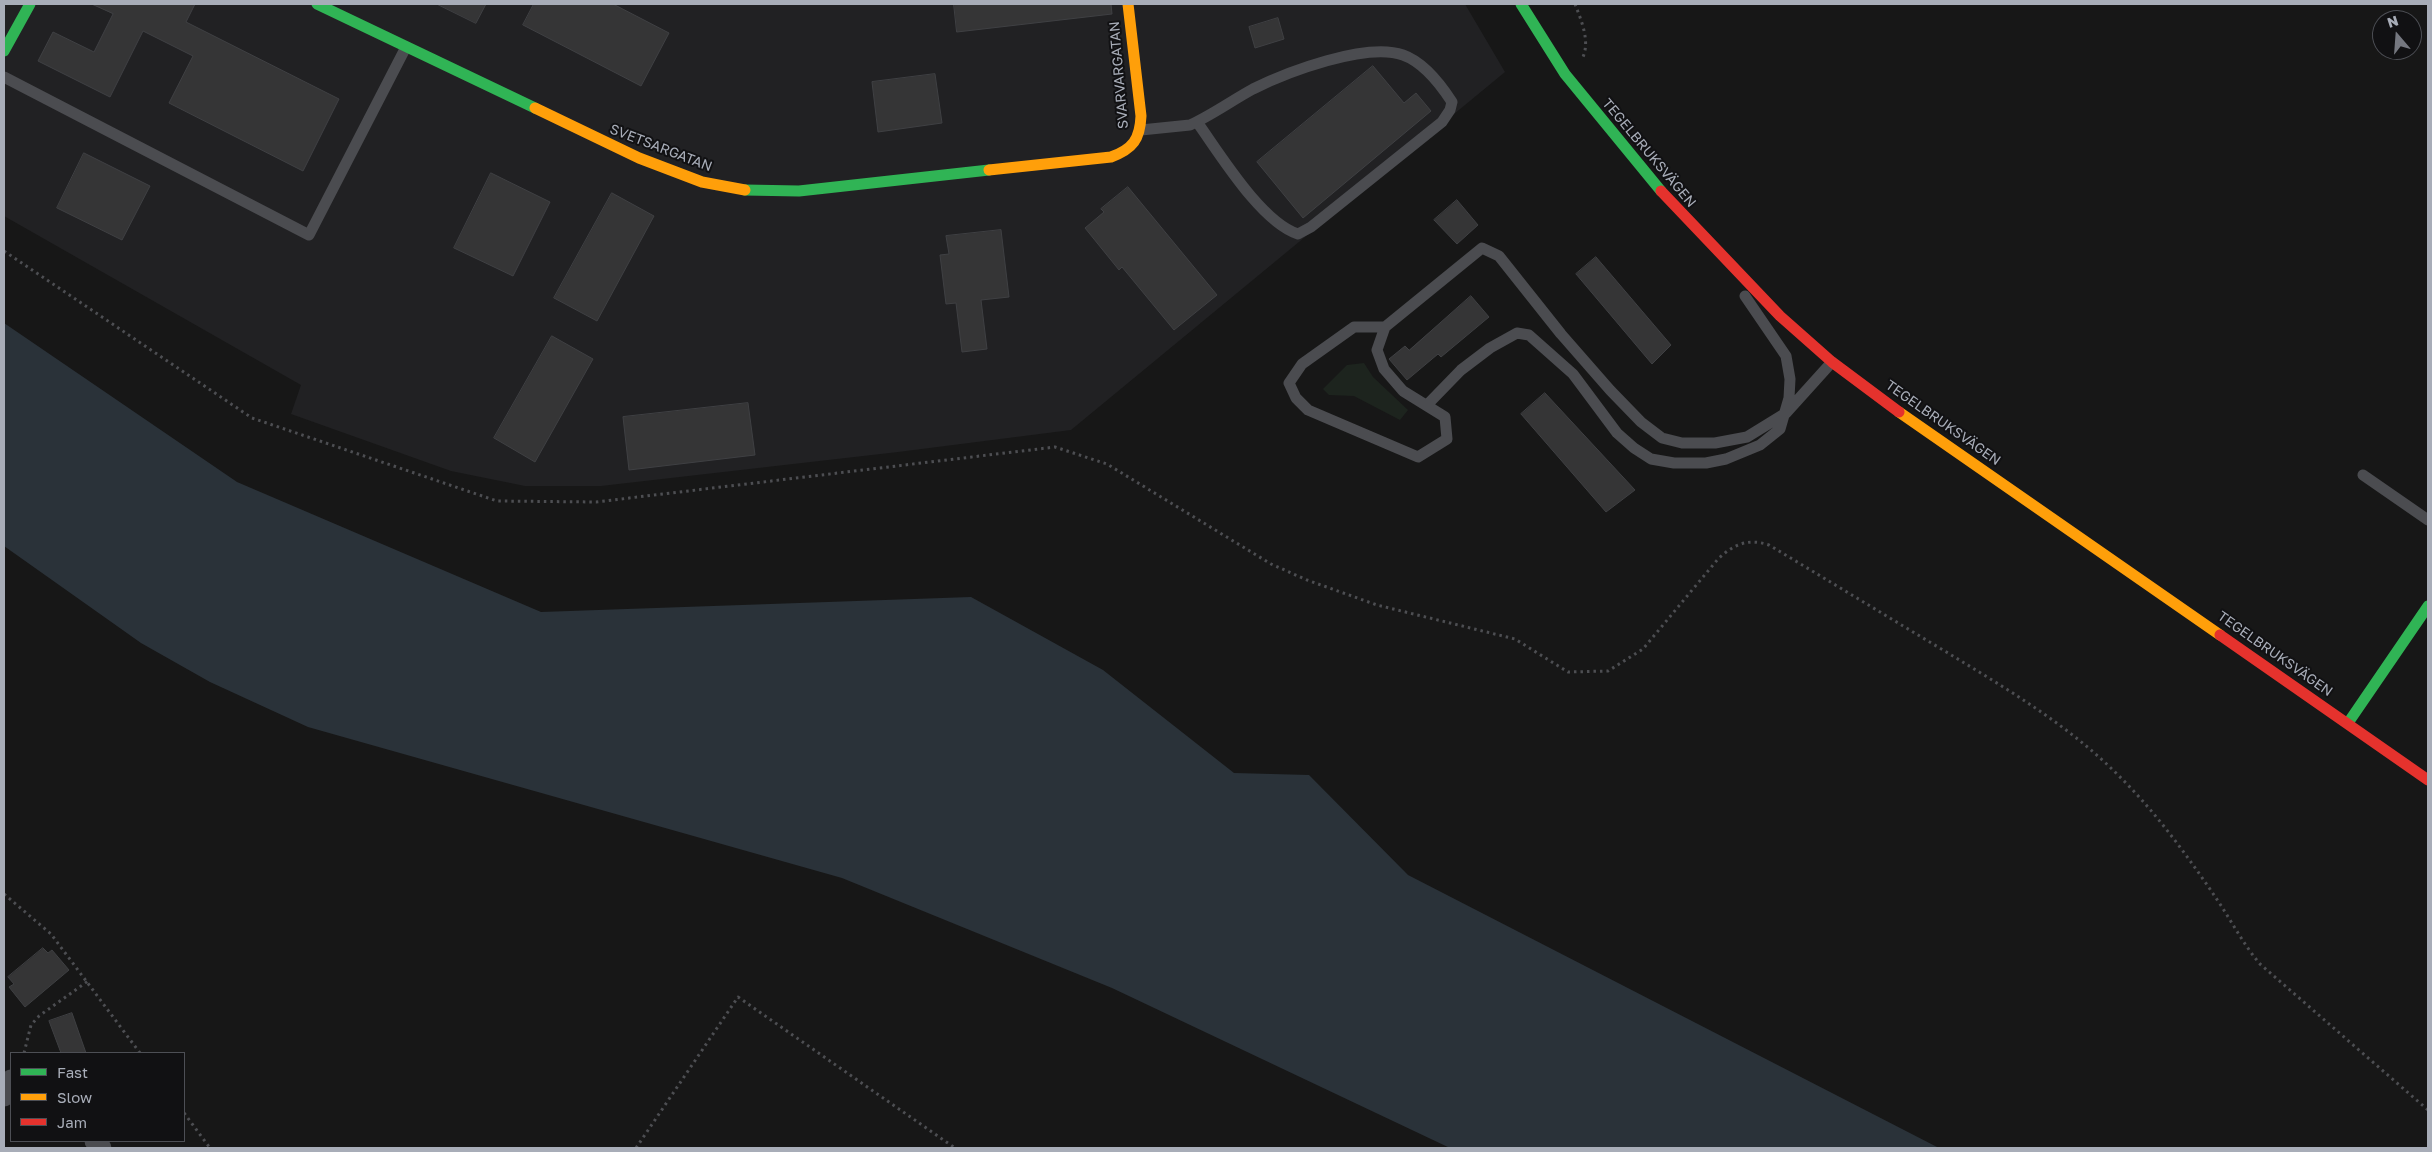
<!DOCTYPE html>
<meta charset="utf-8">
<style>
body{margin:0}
#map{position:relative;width:2432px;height:1152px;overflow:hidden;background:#171717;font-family:"Golos Text",sans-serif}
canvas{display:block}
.frame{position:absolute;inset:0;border:5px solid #a8adb8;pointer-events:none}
.legend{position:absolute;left:10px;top:1052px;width:175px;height:90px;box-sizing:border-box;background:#111113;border:1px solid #4d4f55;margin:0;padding:6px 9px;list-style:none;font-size:15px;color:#a8adb8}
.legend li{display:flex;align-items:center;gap:10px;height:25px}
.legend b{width:25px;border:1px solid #4d4f55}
.north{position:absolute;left:2372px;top:10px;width:50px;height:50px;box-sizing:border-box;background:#111113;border:1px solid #4d4f55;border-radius:50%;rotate:342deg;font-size:14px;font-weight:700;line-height:20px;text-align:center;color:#a8adb8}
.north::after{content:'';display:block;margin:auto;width:18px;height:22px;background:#757880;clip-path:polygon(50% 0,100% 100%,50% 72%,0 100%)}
</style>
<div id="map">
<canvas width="2432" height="1152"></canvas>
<div class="frame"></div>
<ul class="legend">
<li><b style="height:6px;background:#30b455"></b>Fast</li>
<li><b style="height:6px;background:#ff9f0a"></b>Slow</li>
<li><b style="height:6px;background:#e5322d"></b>Jam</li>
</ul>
<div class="north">N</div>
</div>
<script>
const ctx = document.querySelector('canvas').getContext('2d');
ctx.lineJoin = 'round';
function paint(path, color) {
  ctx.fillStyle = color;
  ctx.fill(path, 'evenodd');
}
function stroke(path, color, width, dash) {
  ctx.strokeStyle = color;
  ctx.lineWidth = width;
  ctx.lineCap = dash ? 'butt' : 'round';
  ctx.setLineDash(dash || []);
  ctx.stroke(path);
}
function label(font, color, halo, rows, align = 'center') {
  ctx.font = font + ' "Golos Text",sans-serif';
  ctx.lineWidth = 4;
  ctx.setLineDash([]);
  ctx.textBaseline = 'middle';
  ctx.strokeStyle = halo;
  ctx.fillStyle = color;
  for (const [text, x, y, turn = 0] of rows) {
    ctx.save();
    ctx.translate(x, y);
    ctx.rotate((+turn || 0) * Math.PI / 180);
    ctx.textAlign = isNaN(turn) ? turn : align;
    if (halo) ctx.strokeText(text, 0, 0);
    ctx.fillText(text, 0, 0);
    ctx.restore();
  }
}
const built = new Path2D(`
 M4,4H1465L1505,72L1071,430L898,452L601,486H525L451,471L291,414L301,385L4,216Z`);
const green = new Path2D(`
 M1364,363L1373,377L1408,410L1400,420L1354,396L1329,395L1323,389L1347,365Z`);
const water = new Path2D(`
 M4,323L237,482L541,612L971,597L1103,670L1234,773L1309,775L1408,875L1939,1148H1450L1112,988L842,878L308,727L210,682L141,643L4,546Z`);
const building = new Path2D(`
 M92,4H195L186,22L339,99L303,171L169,103L193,56L143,31L110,97L38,61L53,32L94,52L113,14Z
 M437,4H486L476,23Z
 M534,4H613L669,33L641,86L523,25Z
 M954,4H1111L1112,14L957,32Z
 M1278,18L1284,39L1255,48L1249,27Z
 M1373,66L1404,103L1416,93L1431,111L1303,218L1257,162Z
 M935,74L942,123L878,132L872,82Z
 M84,153L150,186L122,240L57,208Z
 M491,173L550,202L513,276L454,248Z
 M1128,187L1217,295L1174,330L1122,267L1119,270L1085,228L1104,212L1101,209Z
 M612,193L654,216L597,321L554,298Z
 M1457,200L1478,225L1457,244L1434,220Z
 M1001,230L1009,297L981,300L987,349L962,352L956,303L946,304L940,255L949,254L946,236Z
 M1596,257L1671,345L1652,364L1576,274Z
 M1471,296L1489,317L1441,357L1438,354L1407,380L1389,359L1405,346L1409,350Z
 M552,336L593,359L535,462L494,438Z
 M1545,393L1635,490L1606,512L1521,414Z
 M748,403L755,455L629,470L623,417Z
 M43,948L48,953L52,950L69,970L25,1007L9,987L14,984L8,977Z
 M72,1013L86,1053H61L49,1021Z`);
const path = new Path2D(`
 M1575,4C1581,20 1591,42 1582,59
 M4,251L252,418L497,501L596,502L1055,447L1107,464L1271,564L1307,580L1377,605L1515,639L1568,672L1608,671L1643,649L1718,559C1734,544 1748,538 1769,545C1829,581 1888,617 1948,653C2007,689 2068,725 2117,774C2154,810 2187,855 2216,898C2231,920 2243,944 2260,964L2428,1110
 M4,894L51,934L140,1053
 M24,1053L31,1025L39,1016L88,981
 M184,1113L210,1148
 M636,1148L738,997L955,1148`);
const lane = new Path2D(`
 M4,77L309,235L406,47
 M1141,130L1190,125C1212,115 1231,101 1253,89C1287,72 1366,42 1403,55C1423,62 1441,85 1452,102L1450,110L1442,122L1311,227L1298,234C1261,222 1220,154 1197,122
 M1385,327H1354L1302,364L1289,383L1296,398L1308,410L1418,457L1447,439L1445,417L1403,391L1384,369L1377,350L1385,327L1482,248L1499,256L1561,334L1610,390L1641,422L1662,438L1682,443H1715L1747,437L1786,413L1832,362
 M1427,405L1461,370L1490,348L1517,333L1529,335L1573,374L1617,433L1634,448L1651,459L1674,463H1706L1726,459L1760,445L1780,429L1789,398L1790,379L1786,356L1745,296
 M2363,475L2428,520`);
const street = new Path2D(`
 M4,1096L11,1080
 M95,1141L101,1148`);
const fast = new Path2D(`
 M317,4L535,108
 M1521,4L1565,74L1661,191
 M4,51L30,4
 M745,190L799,191L989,170
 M2348,723L2428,606`);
const slow = new Path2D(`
 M535,108L639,158L702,182L745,190
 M989,170L1111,157C1133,149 1140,139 1141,116L1128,4
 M1899,412L2220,635`);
const jam = new Path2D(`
 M1661,191L1780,316L1832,362L1899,412
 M2220,635L2428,780`);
const streetNames = [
 ["SVARVARGATAN",1119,75,-95],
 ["SVETSARGATAN",661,148,21],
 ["TEGELBRUKSVÄGEN",1649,153,50],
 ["TEGELBRUKSVÄGEN",1943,423,35],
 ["TEGELBRUKSVÄGEN",2275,654,35]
];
paint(built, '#212123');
paint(green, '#1d241e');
paint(water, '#2a3239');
paint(building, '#353536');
stroke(building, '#3f4043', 1);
stroke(path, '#4d4e52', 3, [2.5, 4]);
stroke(lane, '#4b4c50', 11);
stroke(street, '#4b4c50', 21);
stroke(fast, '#30b455', 11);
stroke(slow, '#ff9f0a', 11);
stroke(jam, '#e5322d', 11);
label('14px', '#a8adb8', '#111113', streetNames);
</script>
